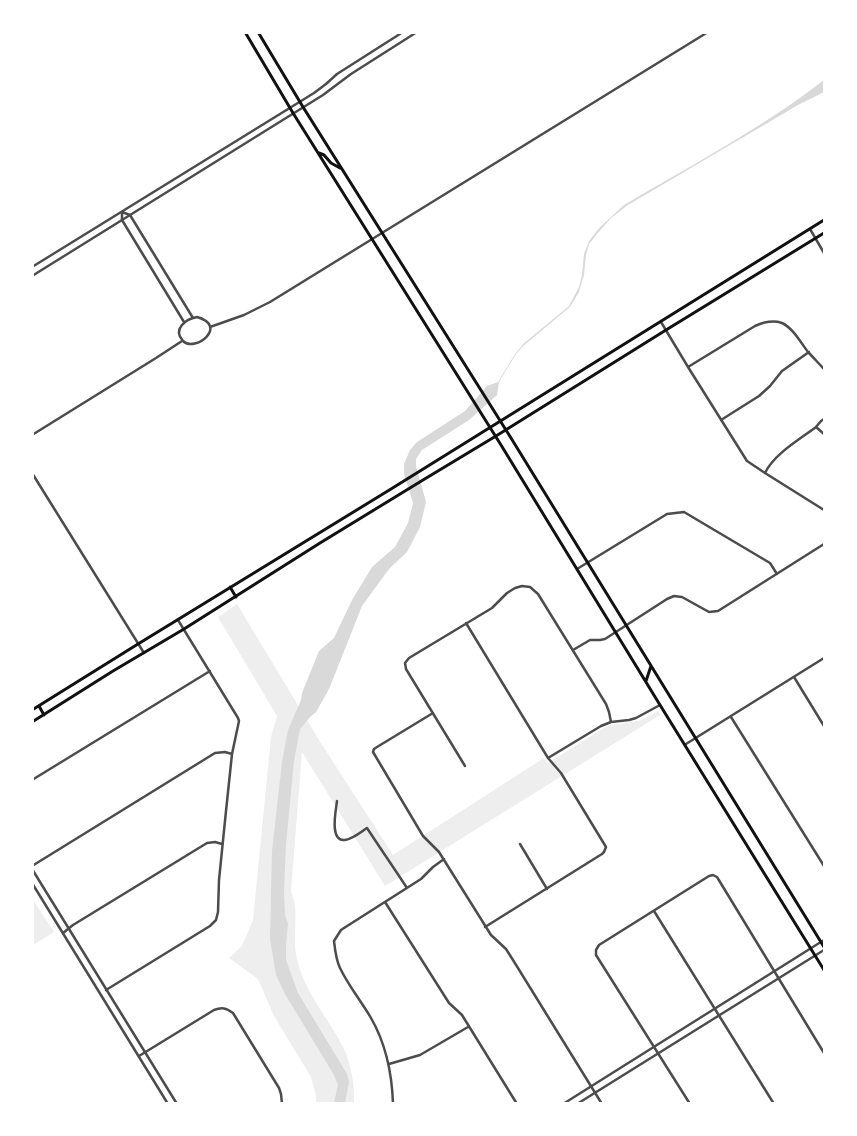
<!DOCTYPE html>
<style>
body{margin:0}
#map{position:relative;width:857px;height:1136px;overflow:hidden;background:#fff;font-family:"Golos Text",sans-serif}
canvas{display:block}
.frame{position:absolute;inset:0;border:34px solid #fff;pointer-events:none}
</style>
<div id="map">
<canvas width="857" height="1136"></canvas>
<div class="frame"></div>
</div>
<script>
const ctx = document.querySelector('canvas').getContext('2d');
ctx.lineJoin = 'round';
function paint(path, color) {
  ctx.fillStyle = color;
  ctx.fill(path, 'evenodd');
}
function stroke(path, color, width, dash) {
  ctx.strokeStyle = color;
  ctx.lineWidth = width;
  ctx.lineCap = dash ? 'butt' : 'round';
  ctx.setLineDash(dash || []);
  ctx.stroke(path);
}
const green = new Path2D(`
 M237,604L319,740L393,855L544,758L548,763L607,726L642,720L658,711L660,715L385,886L302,752L291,891C292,895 294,900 295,905C297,924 292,944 298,963C306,994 329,1019 343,1047C351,1063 355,1086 354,1103H316V1096L311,1077L274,1016L258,979L229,958L242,946L253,920L271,737L277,716L218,617Z
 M32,898L54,932L33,945H32Z`);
const water = new Path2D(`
 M824,80V92L798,105L628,205L611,218L597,234L589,244L586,255L584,275L581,285L579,292L570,307L523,346L516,354L499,382L497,395L469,420L422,450L416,459V466L426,502L420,527L407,552L389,569L362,606L329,689L316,712L310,717L300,729L294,761L286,844L284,893L285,915L288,924L286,944V960L298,993L347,1074L349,1082L345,1103H334L338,1085L334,1075L285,994L276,975L270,939L272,851L282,762L288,730L301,700L302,693L319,651L334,638L352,600L372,567L395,547L408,523L413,503L404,474V464L410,450L417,442L465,411L487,386L498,382L515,354L523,344L569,306L579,287L582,275L584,254L589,241L600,227L624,205C692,165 762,128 824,80Z`);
const minor = new Path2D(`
 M810,229L824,253
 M197,317C229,326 195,353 183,341C172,329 186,319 197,317Z
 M184,322L122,220V212L130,215L193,318
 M661,322L688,367L747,461L765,473L824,510
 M210,327L244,315L270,302L708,32
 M688,367L755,326C764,322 773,320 782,323C793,328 801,343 808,352C814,358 819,364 824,369
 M721,420L759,396L770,386L782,371L809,352
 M816,427L824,434
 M32,435L156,358L182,341
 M765,473C774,454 799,440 816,427L821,421L824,419
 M577,569L667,514L684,512L770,563L777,574
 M466,623L548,758L561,773L606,847L604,852L602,854L485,927
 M573,650L590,640H600L605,639L667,599L674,596L682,597L709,612L718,611L824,544
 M794,677L824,726
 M433,713L377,747L374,749L373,752L423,836L439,852L491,935L506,949L513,960L602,1104
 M731,717L824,866
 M686,744L824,658
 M548,758L601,726L611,722L629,720L636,718L660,705
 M465,766L406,669L405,663L409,658L492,608L507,593L515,588L522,586L530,587L538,594L606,704L609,712L611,722
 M32,780L210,671
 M337,801C336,810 329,842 345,840C353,839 361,832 367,828C380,848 394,868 407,888
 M520,844L547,889
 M32,866L215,753L225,752L232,754
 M385,902L449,1003L462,1015L517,1104
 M654,911L774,1104
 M63,933L73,925L207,843L215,842L222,844
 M106,990L210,926L216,920L218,912L219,880L226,811L232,754L239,721L238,718L178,620
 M139,1056L214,1010C222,1007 226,1008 233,1013L279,1088L281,1094L282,1104
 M389,1064L420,1055L468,1027
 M393,1104C392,1073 386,1044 371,1018C361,1001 348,985 340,968C336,960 335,950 334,941L341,930L344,928L421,879L433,867L444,859
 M690,1104L596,955V950L599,945L709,876L713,875L717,877L824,1053`);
const tertiary = new Path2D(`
 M32,267L314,93L326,84L337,74L403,32
 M32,276L323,95L351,74L417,32
 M32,473L144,653
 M32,869L177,1104
 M32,883L168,1104
 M563,1104L824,940
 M577,1104L824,950`);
const secondary = new Path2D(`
 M245,32L293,113L501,445L660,705L824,970
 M258,32L303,107L511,438L824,947
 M319,153L324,155L331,163L340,168
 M230,587L236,597
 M646,681L651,666
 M39,706L44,715
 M32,710L138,644L391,489L824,220
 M32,722L113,671L184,629L320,543L423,480L496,436L666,330L824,233`);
paint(green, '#eee');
paint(water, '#d9d9d9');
stroke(minor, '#4c4c4c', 2.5);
stroke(tertiary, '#4c4c4c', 2.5);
stroke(secondary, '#111', 3);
</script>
